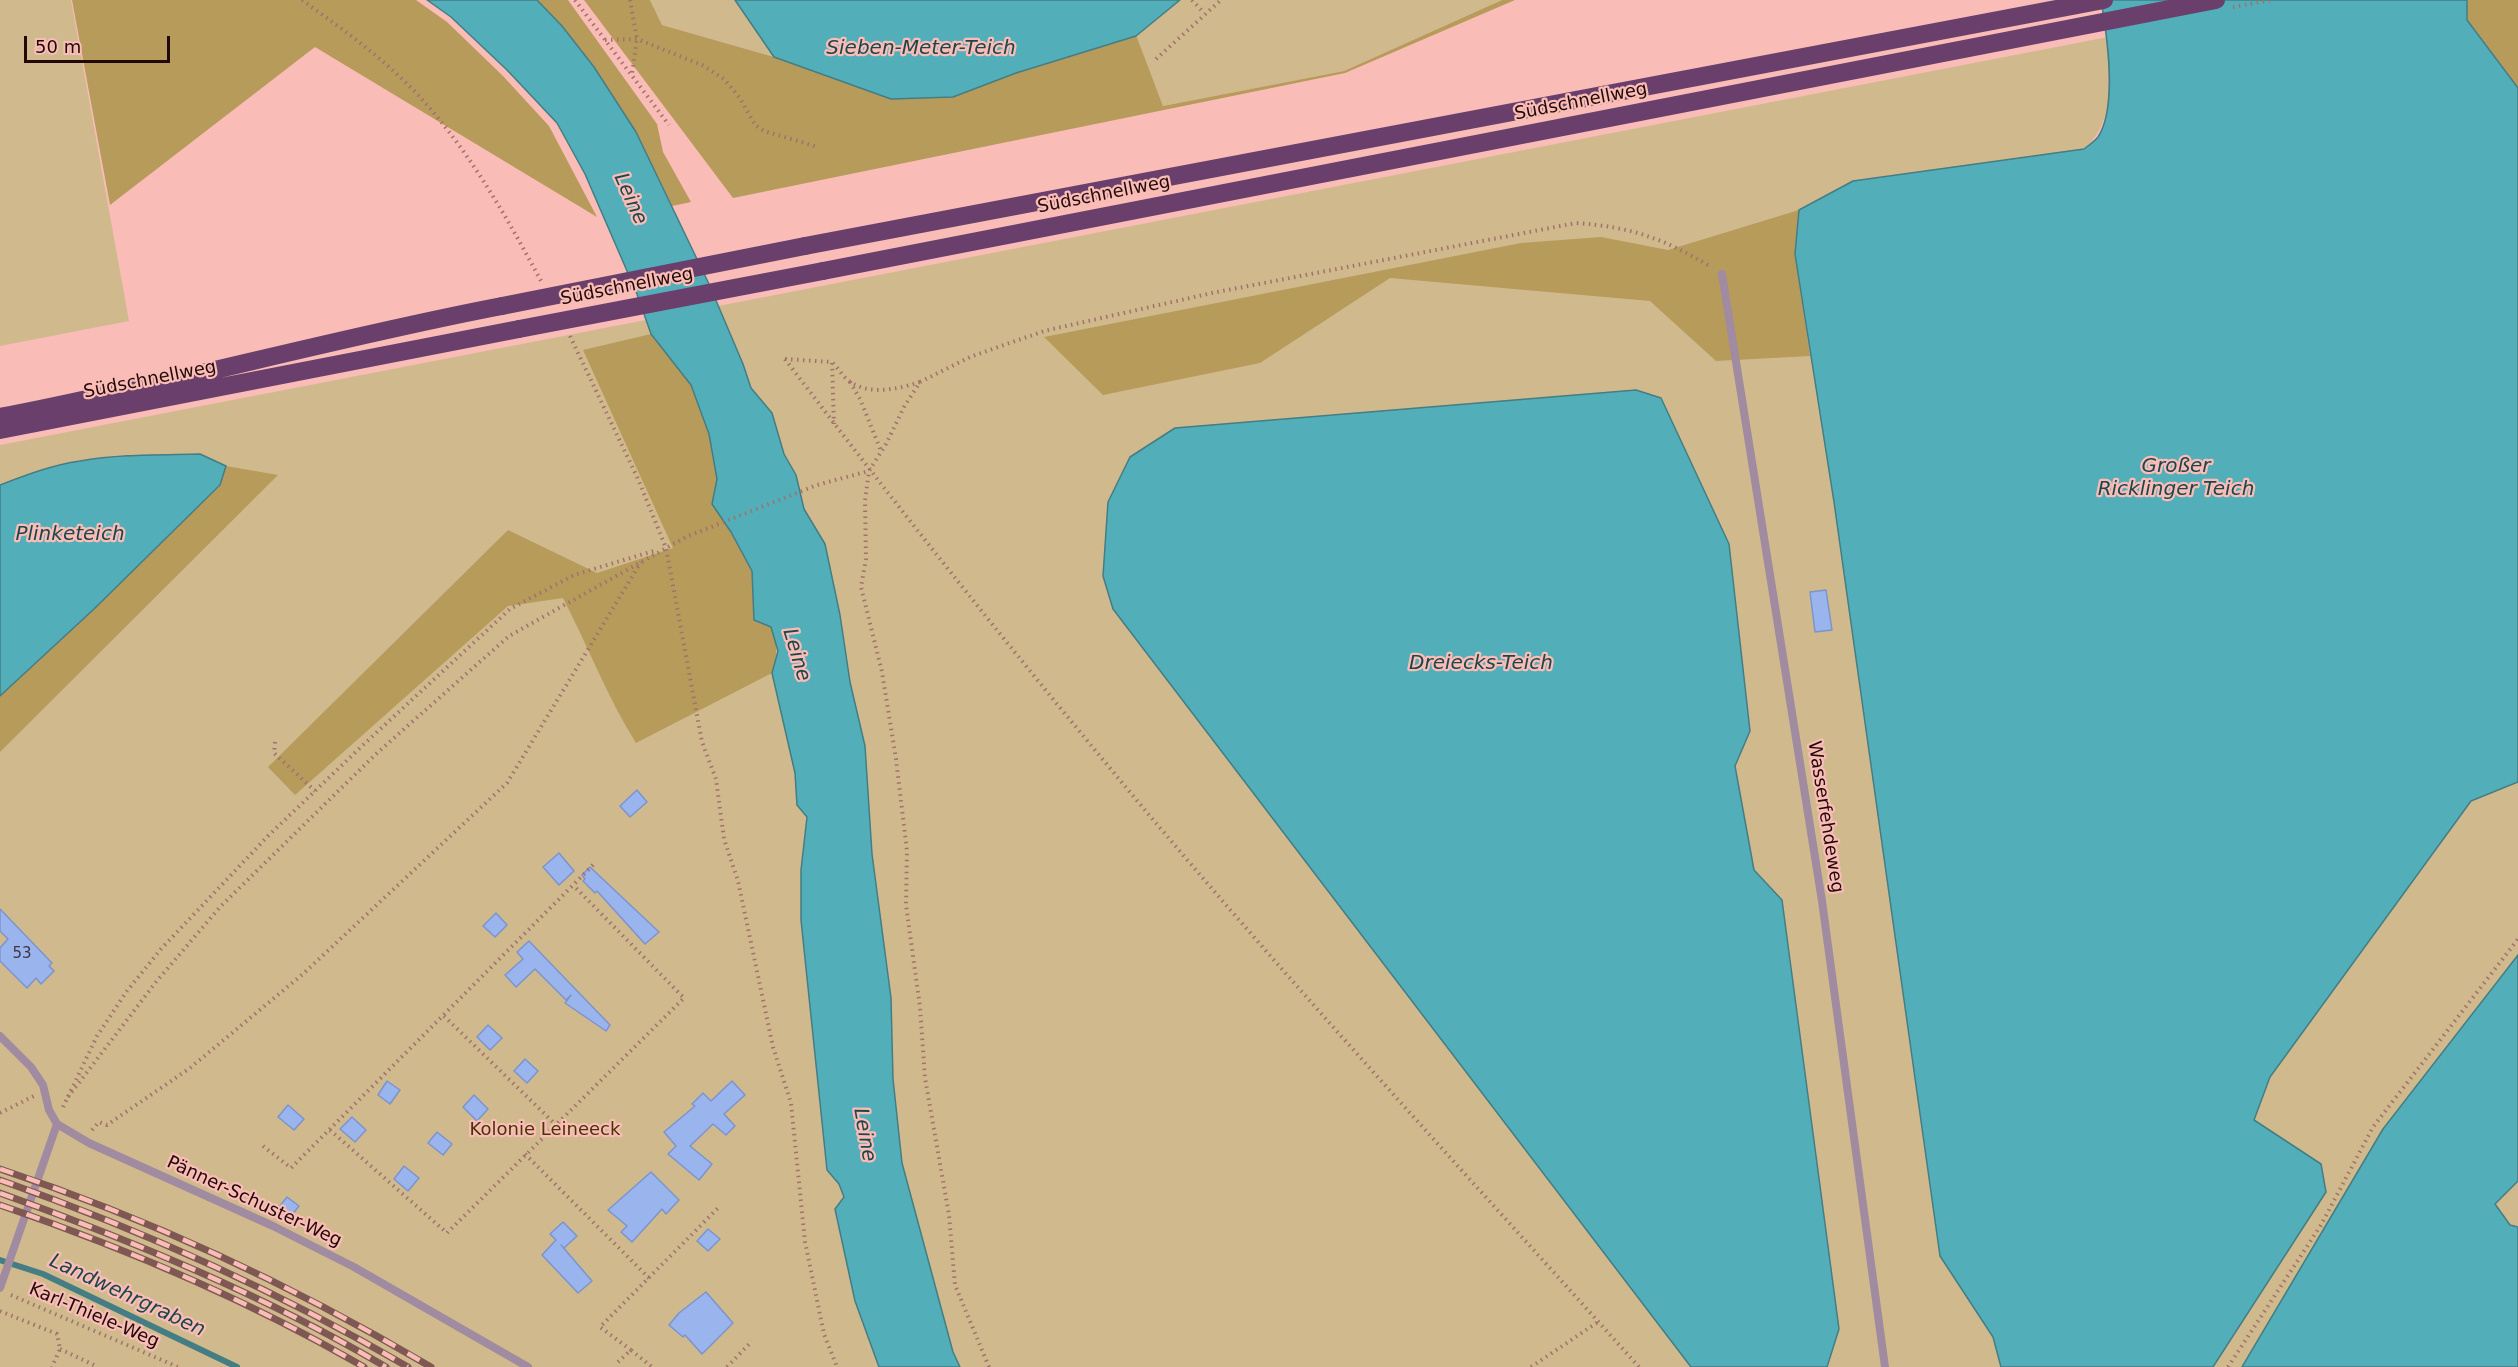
<!DOCTYPE html>
<meta charset="utf-8">
<style>
body{margin:0}
#map{position:relative;width:2518px;height:1367px;overflow:hidden;background:#f9bcb6;font-family:"DejaVu Sans",sans-serif}
canvas{display:block}
.scale{position:absolute;left:24px;top:36px;width:146px;height:27px;box-sizing:border-box;border:3px solid #220907;border-top:0;padding-left:8px;font-size:18px;line-height:21px;white-space:nowrap;color:#220907;-webkit-text-stroke:4px #f9bcb6;paint-order:stroke}
</style>
<div id="map">
<canvas width="2518" height="1367"></canvas>
<div class="scale">50 m</div>
</div>
<script>
const ctx = document.querySelector('canvas').getContext('2d');
ctx.lineJoin = 'round';
function paint(path, color) {
  ctx.fillStyle = color;
  ctx.fill(path, 'evenodd');
}
function stroke(path, color, width, dash) {
  ctx.strokeStyle = color;
  ctx.lineWidth = width;
  ctx.lineCap = dash ? 'butt' : 'round';
  ctx.setLineDash(dash || []);
  ctx.stroke(path);
}
function label(font, color, halo, rows, align = 'center') {
  ctx.font = font + ' "DejaVu Sans",sans-serif';
  ctx.lineWidth = 4.5;
  ctx.setLineDash([]);
  ctx.textBaseline = 'middle';
  ctx.strokeStyle = halo;
  ctx.fillStyle = color;
  for (const [text, x, y, turn = 0] of rows) {
    ctx.save();
    ctx.translate(x, y);
    ctx.rotate((+turn || 0) * Math.PI / 180);
    ctx.textAlign = isNaN(turn) ? turn : align;
    if (halo) ctx.strokeText(text, 0, 0);
    ctx.fillText(text, 0, 0);
    ctx.restore();
  }
}
const green = new Path2D(`
 M0,0H71L129,321L0,346Z
 M650,0H735L774,57L662,25Z
 M1180,0H1502L1344,71L1163,106L1136,36Z
 M2108,37C2108,78 2117,120 2084,149L1853,181L1795,254L1834,502L1940,1256L1993,1337L2001,1367H1827L1839,1329L1782,901L1754,870L1735,766L1750,731L1130,457L1108,502L1103,576L1113,609L1691,1367H0V445Z
 M2518,782V955L2383,1129L2242,1367H2213L2326,1192L2321,1164L2254,1120L2270,1077L2471,801Z
 M2518,1181V1227L2510,1225L2495,1204Z`);
const forest = new Path2D(`
 M72,0H416L447,22L503,76L549,126L597,217L315,47L110,205Z
 M537,0H568L657,124L663,152L691,202L672,206L636,132L562,26Z
 M584,0H650L662,25L774,57L891,99L953,97L1015,73L1136,35L1163,106L1344,71L1502,0H1515L1345,73L733,198Z
 M2467,0H2518V88L2467,20Z
 M1799,210L1795,254L1810,356L1716,361L1650,301L1390,278L1260,363L1103,395L1044,337L1521,243L1601,237L1668,250Z
 M651,334L691,385L709,434L717,479L712,504L731,532L752,571L754,620L771,627C779,644 777,655 772,673L636,743C607,697 588,646 563,598L508,606L295,795L268,767L508,530L597,573L673,548L583,350Z
 M226,466L278,475L0,752V696L94,609L220,486Z`);
const water = new Path2D(`
 M427,0H537L562,26L594,67L636,132L709,284L743,364L751,388L772,413L784,454L796,475L804,509L825,544L840,615L850,682L865,746L872,854L891,998L893,1079L902,1163L953,1352L960,1367H879L855,1301L835,1209L844,1197L839,1184L827,1170L801,920V870L807,817L797,805L795,773L772,673L778,651L771,627L754,620L752,571L731,532L712,504L717,479L709,434L691,385L651,334L637,294L585,174L557,123L507,70L451,17Z
 M735,0H1180L1136,36L1016,73L953,97L891,99L774,57Z
 M2101,0H2467V20L2518,88V782L2471,801L2270,1077L2254,1120L2321,1164L2326,1192L2213,1367H2001L1993,1337L1940,1256L1834,502L1795,254L1799,210L1853,181L2084,149C2088,146 2095,141 2098,137C2118,106 2107,35 2101,0Z
 M1636,390L1661,398L1729,544L1750,731L1735,766L1754,870L1782,900L1839,1329L1827,1367H1691L1113,609L1103,576L1108,502L1130,457L1175,428Z
 M200,454L226,466L220,485L94,609L0,696V485C26,475 52,465 80,461C119,454 160,455 200,454Z
 M2518,955V1181L2495,1204L2510,1225L2518,1227V1367H2242L2383,1129Z`);
const stream = new Path2D(`
 M0,1260L43,1274L237,1367`);
const building = new Path2D(`
 M1826,590L1832,630L1815,632L1810,592Z
 M637,790L647,802L630,817L620,806Z
 M559,853L574,871L559,885L543,867Z
 M590,867L659,932L645,944L597,891L595,893L583,881L585,879L582,875Z
 M0,909L52,963L49,966L54,971L41,984L36,978L27,988L0,961V948L8,939L0,931Z
 M496,913L507,925L495,937L483,926Z
 M529,941L610,1025L606,1031L565,1003L571,995L566,1000L535,969L516,987L505,975L523,959L517,952Z
 M488,1025L502,1038L490,1050L477,1037Z
 M525,1059L538,1071L527,1083L514,1071Z
 M387,1081L400,1090L390,1104L378,1095Z
 M732,1081L745,1095L724,1114L735,1126L726,1135L713,1124L690,1146L712,1164L699,1180L668,1154L676,1146L664,1132L695,1106L692,1104L703,1093L711,1101Z
 M474,1095L488,1109L477,1121L463,1107Z
 M288,1105L304,1119L294,1130L278,1117Z
 M352,1117L366,1130L355,1142L340,1129Z
 M437,1132L452,1144L443,1155L428,1143Z
 M404,1166L419,1178L408,1191L394,1179Z
 M651,1172L679,1200L666,1214L662,1209L632,1242L621,1232L627,1226L608,1210Z
 M287,1197L299,1206L287,1221L275,1212Z
 M563,1222L577,1236L564,1248L561,1245L592,1281L578,1293L542,1255L556,1240L550,1234Z
 M708,1229L720,1239L708,1251L697,1241Z
 M706,1292L733,1323L702,1354L685,1335L683,1337L669,1325L679,1313Z`);
const path = new Path2D(`
 M302,0C348,33 397,68 433,112C476,163 510,223 541,281
 M575,0L669,125
 M630,0L637,39L632,74
 M1192,0L1204,13
 M2233,7L2271,0
 M605,40L637,39L702,65L724,79L740,98L755,125L764,131L818,147
 M1156,59L1221,0
 M570,336L638,479L666,548L702,742L716,779L724,839L738,881L773,1047L791,1103L805,1242L824,1334L837,1367
 M785,359C895,504 1008,646 1124,785C1290,984 1466,1174 1639,1367
 M785,359L832,362L834,424
 M833,363C838,368 843,377 849,381C869,396 898,389 920,382
 M850,382L860,399L881,451
 M275,742L274,753L315,791
 M444,1016L555,1124
 M68,1097L156,982L220,907L376,754L509,636L686,537L817,485L869,471
 M63,1107L97,1036L127,991L161,949L268,836L362,746L510,609L574,575L657,550
 M0,1113L34,1096
 M92,1130L99,1122L107,1125L190,1068L303,974L507,783L641,562
 M330,1130L447,1233L684,998L573,885
 M263,1146L291,1168L596,862
 M525,1154L649,1278
 M11,1295L178,1367
 M0,1311L57,1334L60,1349L52,1367
 M60,1349L98,1367
 M631,1350L600,1327L720,1206
 M618,1362L631,1350L652,1367
 M727,1367L752,1341
 M989,1367L955,1285L949,1215L925,1078L920,1007L906,905L907,851L896,759L882,672L861,587L866,559L865,501L869,471L886,444L904,407L920,382L970,357L1044,331L1212,293L1576,223C1631,227 1663,238 1711,267
 M1531,1367L1598,1322
 M2228,1367L2321,1225L2373,1127L2518,939`);
const lane = new Path2D(`
 M1722,274L1822,901L1885,1367
 M0,1036L31,1067L43,1085L49,1110L57,1124L89,1143L273,1226L354,1267L528,1367
 M0,1288L57,1124`);
const highway = new Path2D(`
 M805,246L2104,0
 M823,271L2216,0
 M0,417C168,385 334,338 502,306
 M0,430L519,329`);
const rail = new Path2D(`
 M0,1169C151,1219 294,1286 431,1367
 M0,1180C142,1230 278,1291 408,1367
 M0,1193C133,1241 264,1295 386,1367
 M0,1205C125,1248 249,1300 364,1367`);
const highwayBridge = new Path2D(`
 M502,306L805,246
 M519,329L823,271`);
const numberNames = [
 ["53",22,954]
];
const streetNames = [
 ["Südschnellweg",1581,102,-11],
 ["Südschnellweg",1104,195,-11],
 ["Südschnellweg",627,287,-11],
 ["Südschnellweg",150,380,-11],
 ["Wasserfehdeweg",1825,817,81],
 ["Pänner-Schuster-Weg",254,1202,25],
 ["Karl-Thiele-Weg",94,1316,23]
];
const parkNames = [
 ["Kolonie Leineeck",545,1130]
];
const waterNames = [
 ["Sieben-Meter-Teich",921,49],
 ["Leine",630,199,66],
 ["Großer",2176,467],
 ["Ricklinger Teich",2176,490],
 ["Plinketeich",70,535],
 ["Leine",796,655,73],
 ["Dreiecks-Teich",1481,664],
 ["Leine",864,1135,80],
 ["Landwehrgraben",127,1296,25]
];
paint(green, '#d0ba8d');
paint(forest, '#b79b5b');
paint(water, '#52afba');
stroke(water, '#447d84', 1.5);
stroke(stream, '#447d84', 6);
paint(building, '#9ab4ee');
stroke(building, '#7b94cc', 1.5);
stroke(path, '#a0726d', 4, [1.5, 4.5]);
stroke(lane, '#a18ba1', 8);
stroke(highway, '#6a3f6c', 18);
stroke(rail, '#7f5753', 7);
stroke(rail, '#f9bcb6', 4.5, [14]);
stroke(highwayBridge, '#6a3f6c', 18);
label('15px', '#403441', null, numberNames);
label('18px', '#220907', '#f9bcb6', streetNames);
label('18px', '#483400', '#f9bcb6', parkNames);
label('italic 20px', '#1b464b', '#f9bcb6', waterNames);
</script>
